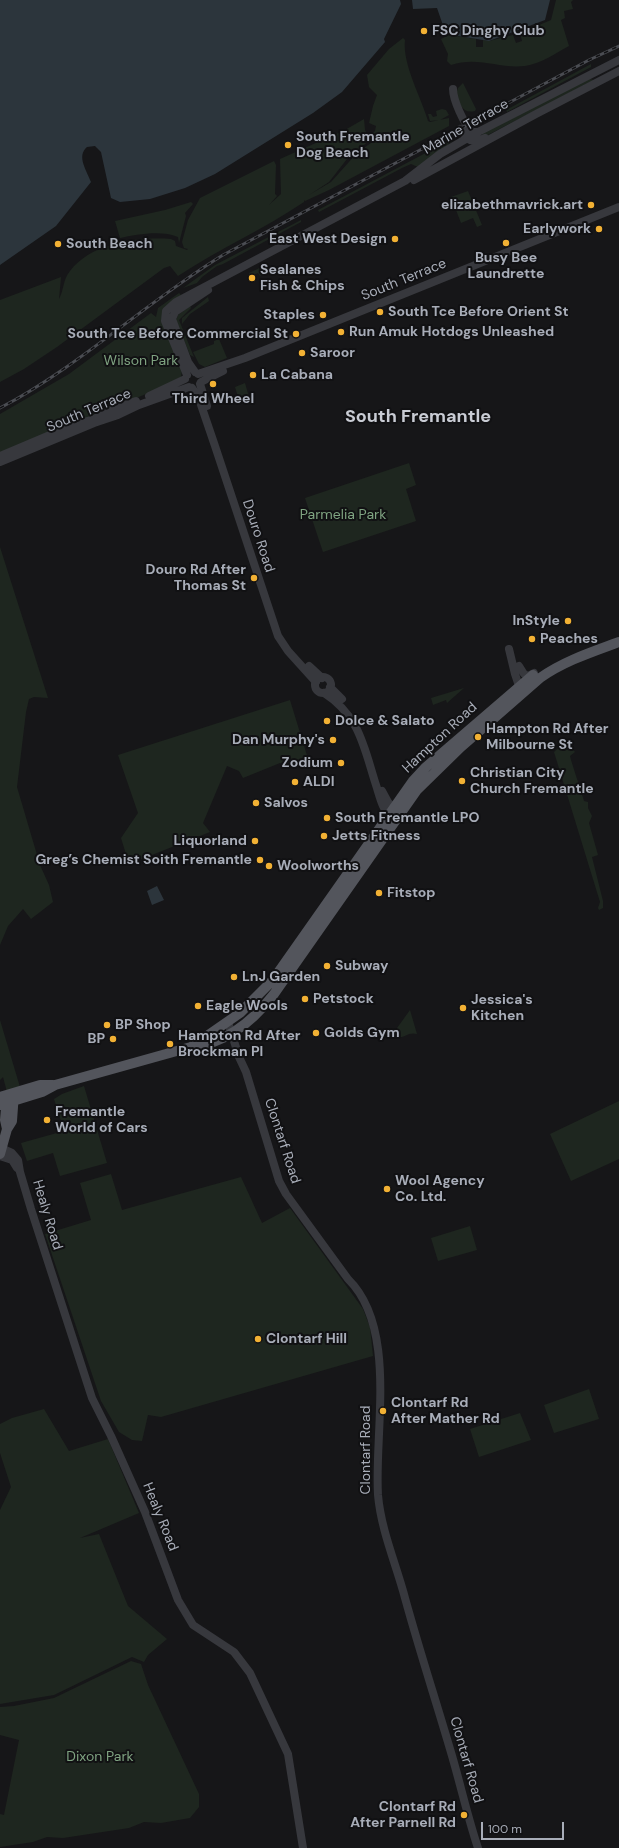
<!DOCTYPE html>
<meta charset="utf-8">
<style>
body{margin:0}
#map{position:relative;width:619px;height:1848px;overflow:hidden;background:#161618;font-family:"DM Sans",sans-serif}
canvas{display:block}
.scale{position:absolute;left:481px;top:1822px;width:83px;height:18px;box-sizing:border-box;border:2px solid #a8adb8;border-top:0;padding-left:5px;font-size:12px;line-height:14px;white-space:nowrap;color:#a8adb8;-webkit-text-stroke:3px #111113;paint-order:stroke}
</style>
<div id="map">
<canvas width="619" height="1848"></canvas>
<div class="scale">100 m</div>
</div>
<script>
const ctx = document.querySelector('canvas').getContext('2d');
ctx.lineJoin = 'round';
function paint(path, color) {
  ctx.fillStyle = color;
  ctx.fill(path, 'evenodd');
}
function stroke(path, color, width, dash) {
  ctx.strokeStyle = color;
  ctx.lineWidth = width;
  ctx.lineCap = dash ? 'butt' : 'round';
  ctx.setLineDash(dash || []);
  ctx.stroke(path);
}
function label(font, color, halo, rows, align = 'center') {
  ctx.font = font + ' "DM Sans",sans-serif';
  ctx.lineWidth = 4;
  ctx.setLineDash([]);
  ctx.textBaseline = 'middle';
  ctx.strokeStyle = halo;
  ctx.fillStyle = color;
  for (const [text, x, y, turn = 0] of rows) {
    ctx.save();
    ctx.translate(x, y);
    ctx.rotate((+turn || 0) * Math.PI / 180);
    ctx.textAlign = isNaN(turn) ? turn : align;
    if (halo) ctx.strokeText(text, 0, 0);
    ctx.fillText(text, 0, 0);
    ctx.restore();
  }
}
const green = new Path2D(`
 M556,0H573L571,2L573,9L564,11L565,18L561,20L569,46C556,53 540,64 525,66C499,69 478,56 451,65L447,61L448,54L441,39L449,35L476,39V47H483V40L489,41L513,35L516,43L522,41L520,33L551,20Z
 M403,38L405,40C402,64 422,99 428,121L430,122L449,118V126L329,190L305,201L304,200V202C264,229 219,249 178,276L170,266L164,268L57,347L24,369L0,382V300L61,277L59,299C64,290 63,279 70,271C93,242 138,237 171,239L175,241L176,246L187,250L188,249L184,248L182,242L188,220L200,198L274,161L276,165L275,194L277,196L269,205L281,194L280,159L345,130L364,119L365,130L370,140L347,159L329,182L309,195L331,182L357,153L378,138L373,133L375,131L376,126L369,123L373,106L377,95L369,87L367,75L389,49Z
 M591,64V67L507,112L506,110Z
 M589,79L594,80L484,137L481,133Z
 M463,83L476,109L475,111C462,114 460,104 456,94L458,88Z
 M442,109L446,110L449,115L440,120L430,121L428,114H431L433,117L437,116L436,111Z
 M452,139L453,141L418,167L411,164L402,168L319,212L318,210Z
 M468,191L482,225L477,227L473,218L461,223L451,197Z
 M191,202L193,204L185,213L186,216L179,243L178,237C162,230 137,234 120,238L115,221L165,210Z
 M301,220V222L223,264L217,266L202,277L197,283L183,288L215,265Z
 M268,264L269,269L266,270L264,274L260,276L258,273L250,276L249,273Z
 M179,293L181,295L168,305L182,371L181,377L165,386L0,455V414L69,374L151,313L156,317L158,308Z
 M208,297L209,301L190,314L182,324V318Z
 M190,306L191,308L179,320L194,357L190,355L176,320L178,315Z
 M219,339L227,358L205,367L199,364L193,352L214,344V341Z
 M245,383L249,397L239,400L235,387Z
 M409,463L416,485L406,489L416,521L323,552L305,498Z
 M0,547L48,698L34,697L29,699L26,712L17,787L40,865L49,885L53,902L31,919L23,909L8,926L0,945Z
 M464,688L447,703L446,700L433,705L431,698Z
 M290,700L309,762L280,763L243,778L239,771L227,766L203,823L210,832L129,864L121,838L138,813L118,755Z
 M570,740L571,747L575,752L570,756L571,760L584,801L588,802V808L592,816L589,823L598,855L592,857L603,901V908L599,910L598,908L600,902L554,752L565,742Z
 M410,1010L417,1034C406,1031 403,1042 392,1035Z
 M0,1020L20,1087L7,1092L3,1077L0,1080Z
 M84,1086L107,1163L60,1176L53,1153L27,1161L21,1143L64,1131L54,1099L62,1094Z
 M619,1101V1159L571,1181L550,1134Z
 M111,1174L122,1210L241,1177L262,1223L290,1208L363,1309L370,1327L373,1356L161,1417L148,1415L142,1441L132,1440L119,1432L101,1401L45,1234L91,1220L80,1183Z
 M470,1226L477,1250L438,1261L431,1238Z
 M589,1389L599,1419L554,1433L544,1405Z
 M44,1409L69,1451L108,1439L139,1513L80,1538L99,1534L128,1606L167,1639L148,1655L144,1662L132,1657L54,1695L0,1704V1510L11,1487L0,1453V1424L12,1418Z
 M520,1413L531,1440L479,1457L470,1429Z
 M131,1661L141,1664L148,1685L199,1794V1807L190,1818L161,1823L144,1822L129,1828L63,1838L47,1837L33,1842L0,1847V1814L4,1815L19,1740L0,1735V1707L14,1706L54,1698Z`);
const water = new Path2D(`
 M0,0H400L401,4L384,39L385,42L342,92L313,113L215,174L185,188L150,199L120,202L111,198L101,152L95,146L87,147C76,156 87,171 91,182L56,226L0,265Z
 M412,0H550L545,20L489,41L446,34L437,8L413,9Z
 M157,886L164,900L152,905L147,891Z`);
const tertiary = new Path2D(`
 M453,89C453,100 464,124 472,132H478
 M460,129L470,140L477,141L485,138
 M414,180L536,114L619,71
 M195,372L188,362L172,319L175,312L208,290
 M198,374L245,358L619,207
 M187,375L165,321L166,311L176,302L405,181L440,154L478,132L619,60
 M201,382L223,371
 M200,384L207,406
 M192,388L199,399L215,446L278,636L288,651L316,682
 M149,396L185,379
 M0,456L76,424L92,420L115,408L136,401
 M0,462L94,423L118,415L139,405L189,387
 M509,649L515,674L519,686H525
 M309,666L322,678
 M519,666L524,674L528,676L534,673
 M315 685a8 8 0 1 1 16 0a8 8 0 1 1-16 0Z
 M330,687L342,699
 M324,693C360,716 364,748 376,785C380,797 382,810 392,818
 M382,791L388,802L398,812
 M228,1022L239,1057L246,1072L279,1181L286,1194L348,1279C398,1328 374,1432 378,1495C381,1530 396,1564 405,1598C419,1649 435,1698 450,1749C460,1782 467,1815 478,1848
 M1,1148L12,1153L18,1160L20,1172L31,1209L92,1398L111,1436L145,1512L178,1600L193,1625L234,1652L250,1673L288,1754L303,1848
 M0,1156L12,1160L17,1168`);
const primary = new Path2D(`
 M191,1047L240,1013L273,980L413,781L426,767L533,675
 M0,1097L40,1085H53
 M7,1097L5,1120L7,1129
 M0,1105L42,1092L55,1085L191,1047C226,1044 253,1021 274,994L417,790L461,747L540,678C564,661 592,652 619,642
 M0,1154L7,1129L12,1121L14,1093`);
const rail = new Path2D(`
 M0,408C80,366 146,302 223,255L589,60L619,46`);
const markers = [
 [424,31,4,"#f2b134"],
 [288,145,4,"#f2b134"],
 [591,205,4,"#f2b134"],
 [599,229,4,"#f2b134"],
 [395,239,4,"#f2b134"],
 [506,243,4,"#f2b134"],
 [58,244,4,"#f2b134"],
 [252,278,4,"#f2b134"],
 [380,312,4,"#f2b134"],
 [323,315,4,"#f2b134"],
 [341,332,4,"#f2b134"],
 [296,334,4,"#f2b134"],
 [302,353,4,"#f2b134"],
 [253,375,4,"#f2b134"],
 [213,384,4,"#f2b134"],
 [254,578,4,"#f2b134"],
 [568,621,4,"#f2b134"],
 [532,639,4,"#f2b134"],
 [327,721,4,"#f2b134"],
 [478,737,4,"#f2b134"],
 [333,740,4,"#f2b134"],
 [341,763,4,"#f2b134"],
 [462,781,4,"#f2b134"],
 [295,782,4,"#f2b134"],
 [256,803,4,"#f2b134"],
 [327,818,4,"#f2b134"],
 [324,836,4,"#f2b134"],
 [255,841,4,"#f2b134"],
 [260,860,4,"#f2b134"],
 [269,866,4,"#f2b134"],
 [379,893,4,"#f2b134"],
 [327,966,4,"#f2b134"],
 [234,977,4,"#f2b134"],
 [305,999,4,"#f2b134"],
 [198,1006,4,"#f2b134"],
 [463,1008,4,"#f2b134"],
 [107,1025,4,"#f2b134"],
 [316,1033,4,"#f2b134"],
 [113,1039,4,"#f2b134"],
 [170,1044,4,"#f2b134"],
 [47,1120,4,"#f2b134"],
 [387,1189,4,"#f2b134"],
 [258,1339,4,"#f2b134"],
 [383,1411,4,"#f2b134"],
 [464,1815,4,"#f2b134"]
];
const poiNames = [
 ["FSC Dinghy Club",432,31],
 ["South Fremantle",296,137],
 ["Dog Beach",296,153],
 ["elizabethmavrick.art",583,205,"right"],
 ["Earlywork",591,229,"right"],
 ["East West Design",387,239,"right"],
 ["South Beach",66,244],
 ["Busy Bee",506,258,"center"],
 ["Laundrette",506,274,"center"],
 ["Sealanes",260,270],
 ["Fish & Chips",260,286],
 ["South Tce Before Orient St",388,312],
 ["Staples",315,315,"right"],
 ["Run Amuk Hotdogs Unleashed",349,332],
 ["South Tce Before Commercial St",288,334,"right"],
 ["Saroor",310,353],
 ["La Cabana",261,375],
 ["Third Wheel",213,399,"center"],
 ["Douro Rd After",246,570,"right"],
 ["Thomas St",246,586,"right"],
 ["InStyle",560,621,"right"],
 ["Peaches",540,639],
 ["Dolce & Salato",335,721],
 ["Hampton Rd After",486,729],
 ["Milbourne St",486,745],
 ["Dan Murphy's",325,740,"right"],
 ["Zodium",333,763,"right"],
 ["Christian City",470,773],
 ["Church Fremantle",470,789],
 ["ALDI",303,782],
 ["Salvos",264,803],
 ["South Fremantle LPO",335,818],
 ["Jetts Fitness",332,836],
 ["Liquorland",247,841,"right"],
 ["Greg’s Chemist Soith Fremantle",252,860,"right"],
 ["Woolworths",277,866],
 ["Fitstop",387,893],
 ["Subway",335,966],
 ["LnJ Garden",242,977],
 ["Petstock",313,999],
 ["Jessica's",471,1000],
 ["Kitchen",471,1016],
 ["Eagle Wools",206,1006],
 ["BP Shop",115,1025],
 ["Golds Gym",324,1033],
 ["Hampton Rd After",178,1036],
 ["Brockman Pl",178,1052],
 ["BP",105,1039,"right"],
 ["Fremantle",55,1112],
 ["World of Cars",55,1128],
 ["Wool Agency",395,1181],
 ["Co. Ltd.",395,1197],
 ["Clontarf Hill",266,1339],
 ["Clontarf Rd",391,1403],
 ["After Mather Rd",391,1419],
 ["Clontarf Rd",456,1807,"right"],
 ["After Parnell Rd",456,1823,"right"]
];
const streetNames = [
 ["Marine Terrace",466,127,-30],
 ["South Terrace",404,280,-22],
 ["South Terrace",89,411,-23],
 ["Douro Road",258,536,72],
 ["Hampton Road",440,738,-43],
 ["Clontarf Road",282,1141,72],
 ["Healy Road",47,1215,73],
 ["Clontarf Road",366,1450,-90],
 ["Healy Road",160,1517,68],
 ["Clontarf Road",466,1760,74]
];
const parkNames = [
 ["Wilson Park",141,361],
 ["Parmelia Park",343,515],
 ["Dixon Park",100,1757]
];
const districtNames = [
 ["South Fremantle",418,417]
];
paint(green, '#1e261f');
paint(water, '#2c353c');
stroke(tertiary, '#37383d', 8);
stroke(primary, '#53555c', 10);
stroke(rail, '#4a4c52', 3);
stroke(rail, '#111113', 1.5, [4.5]);
for (const [x, y, r, color] of markers) {
  const dot = new Path2D();
  dot.arc(x, y, r, 0, 2 * Math.PI);
  ctx.fillStyle = color;
  ctx.fill(dot);
  stroke(dot, '#111113', 1.5);
}
label('bold 14px', '#a8adb8', '#111113', poiNames, 'left');
label('14px', '#a8adb8', '#111113', streetNames);
label('14px', '#7fa381', '#111113', parkNames);
label('bold 18px', '#c9ccd4', '#111113', districtNames);
</script>
